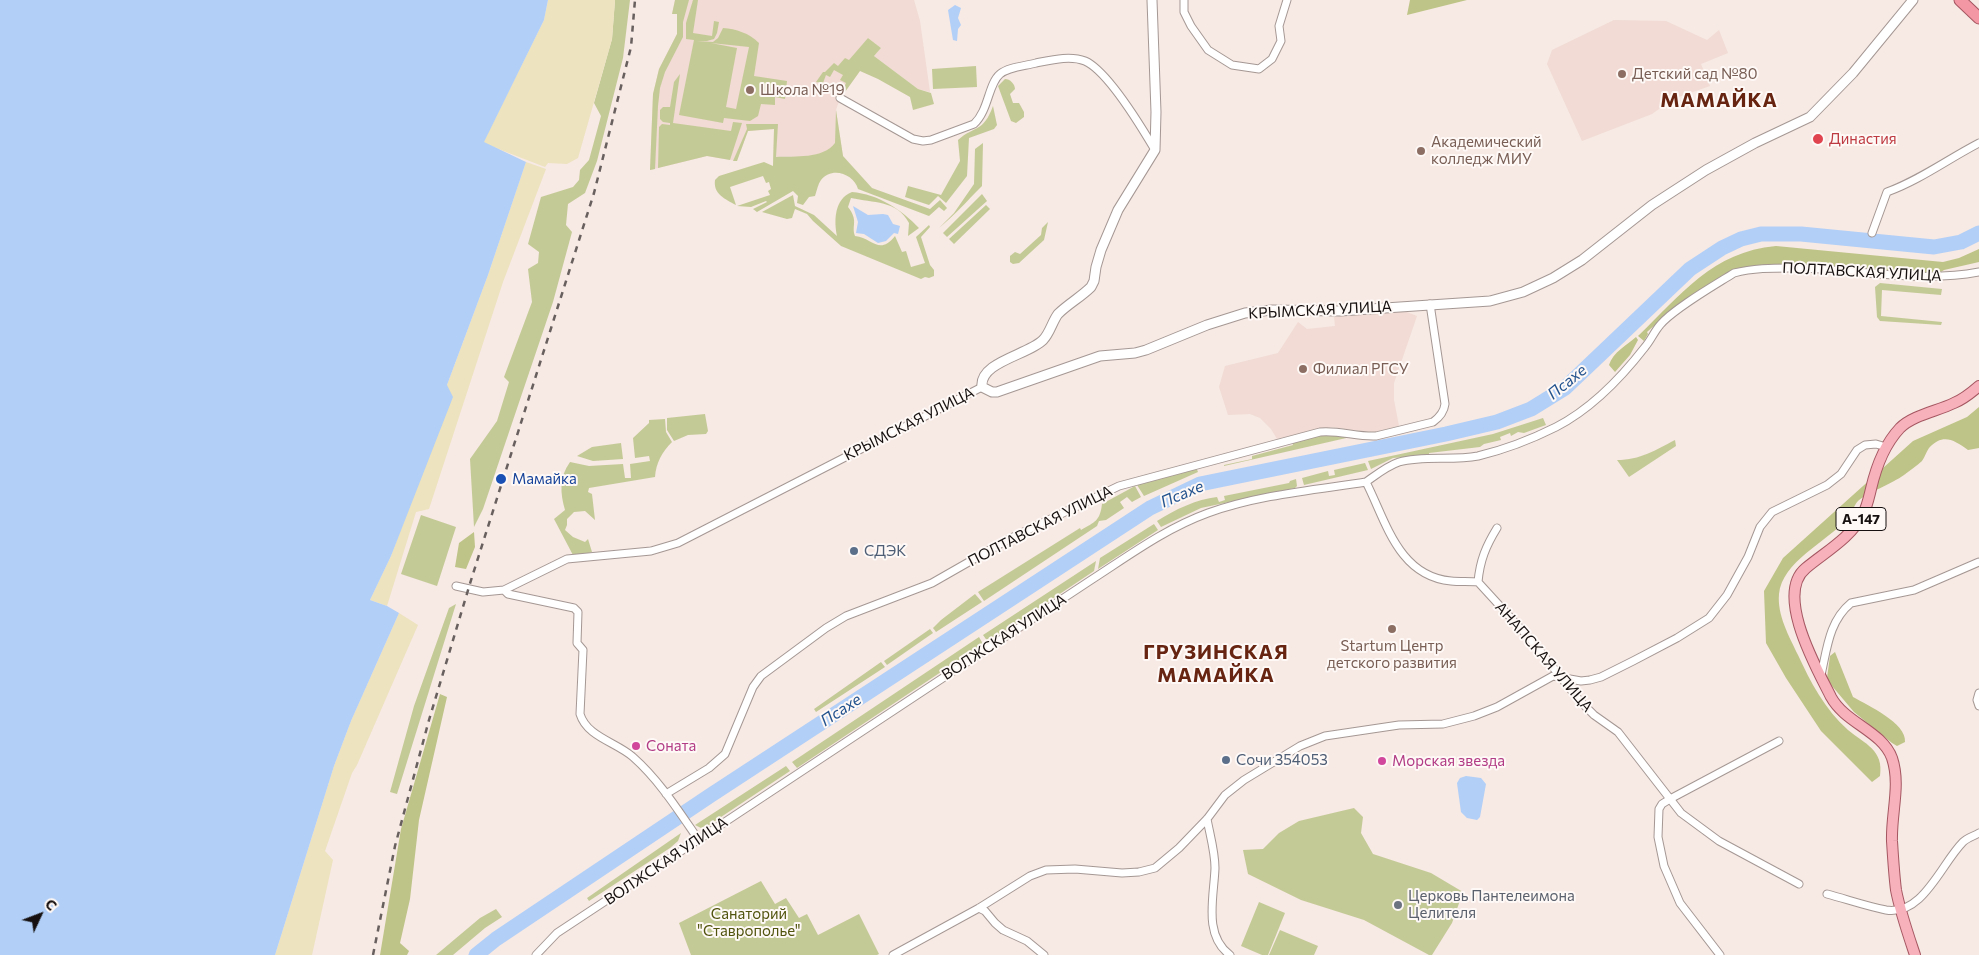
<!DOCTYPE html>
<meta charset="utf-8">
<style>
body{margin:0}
#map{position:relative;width:1979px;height:955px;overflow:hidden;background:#f7e9e4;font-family:Commissioner,sans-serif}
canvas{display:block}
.north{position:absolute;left:15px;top:890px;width:50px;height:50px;-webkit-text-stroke:4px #fef8f6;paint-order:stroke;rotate:47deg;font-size:14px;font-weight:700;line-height:20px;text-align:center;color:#161110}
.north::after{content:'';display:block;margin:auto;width:18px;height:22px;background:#161110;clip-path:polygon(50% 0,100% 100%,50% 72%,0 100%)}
</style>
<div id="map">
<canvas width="1979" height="955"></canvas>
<div class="north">С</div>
</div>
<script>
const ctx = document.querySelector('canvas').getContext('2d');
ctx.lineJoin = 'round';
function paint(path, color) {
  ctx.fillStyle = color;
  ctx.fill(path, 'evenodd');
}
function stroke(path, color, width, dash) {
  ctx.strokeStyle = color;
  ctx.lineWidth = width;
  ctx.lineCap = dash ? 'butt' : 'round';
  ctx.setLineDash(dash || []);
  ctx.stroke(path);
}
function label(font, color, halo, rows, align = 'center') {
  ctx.font = font + ' Commissioner,sans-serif';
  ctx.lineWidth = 4;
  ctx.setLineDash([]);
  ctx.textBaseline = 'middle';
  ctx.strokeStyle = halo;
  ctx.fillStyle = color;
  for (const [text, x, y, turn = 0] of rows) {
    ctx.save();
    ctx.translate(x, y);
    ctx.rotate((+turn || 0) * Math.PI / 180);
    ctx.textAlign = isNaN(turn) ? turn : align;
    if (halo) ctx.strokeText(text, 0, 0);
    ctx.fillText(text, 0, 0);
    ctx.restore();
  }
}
const built = new Path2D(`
 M675,0H914L920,21L930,92L918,89L874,56L881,48L868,38L860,71L840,98L836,110L843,156L773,167L774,129L748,131L737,161L707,156L650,170L653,94L659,69L677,34V14H672Z
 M1614,20L1666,21L1707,40L1719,30L1728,53L1701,64L1710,86L1673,99L1652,114L1582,141L1547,64L1552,50Z
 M1399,309L1417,316L1394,383V400L1399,426L1371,433L1332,427L1277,439L1271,429L1260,418L1250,414L1228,415L1219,387L1225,366L1278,353L1298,322L1307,329L1335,326L1334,317Z`);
const green = new Path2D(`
 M615,0H630L623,58L597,161L585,193L568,204L566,225L572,232L553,302L483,509L474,527L470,459L497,421L509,382L504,377L532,302L528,269L538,263L539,252L528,244L541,197L573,187L579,180L580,170L589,160L601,116L594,103L612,39Z
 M675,0H689L683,22V37L665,72L660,88L658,106L655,169L650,170L653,94L659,69L677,34V14H672Z
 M693,0H698L693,33L712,36L714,21L719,22L717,33L714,39L707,41H697L713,42L718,38L723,28C736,29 749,33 759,43L754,76L787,81L785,99L775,97V105L761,104L758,116L750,121L724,118L723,123L679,115L694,40L686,39V23ZM711,43L749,47L736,109L726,107L737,48Z
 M868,38L881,48L874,56L918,89L931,93L934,104L913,110L910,97L878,79L860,71L845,92L843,90L846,83L840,80L843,75L834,70L830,77L826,75L823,83L816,82L823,72H825L834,63L838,66L845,58L849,60Z
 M976,66L977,87L933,89L932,69Z
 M680,74L673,123L731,131L733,122L742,123L730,160L707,156L658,168L659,127L662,124L670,125V123L663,122L660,119V110L663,107H670L674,82Z
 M1005,79C1010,79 1015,84 1015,89L1010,94L1013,103H1019L1024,112V117L1016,123L1011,121L998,86Z
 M993,106L997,125L994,129L969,138L967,176L946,203L938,196L929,205L905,197L908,186L941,195L960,161L958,140C975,125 983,133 993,106Z
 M836,110L843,156L872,188L930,209L940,200L947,208L944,211L939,207L929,216L858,189C854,174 832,166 821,180C818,184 817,190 815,196L809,197L803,205L797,203L798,196L793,191L757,212L753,209L767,202L766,201L751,207L737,206L770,195L768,191L771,189L769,182L766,183L763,176L730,187L736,205C725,199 713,194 715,180L719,176L764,162L773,166L774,129L748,131L737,161H733L747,129L746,124H778L776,157C795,156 823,159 835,143Z
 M983,143L982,186C966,202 956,214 939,228L954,213L974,184L975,149Z
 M852,192C878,194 902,210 919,228L908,236L909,223C897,200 873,203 851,198L848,207C859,221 851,225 855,236C873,238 879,256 895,236L902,252L906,251L911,267L925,263L916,237L929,225L930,227L921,237L930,265L934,270V276L929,278L925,277L921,279L841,246L813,221L807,214L795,209L792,218L787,219L762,212L793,195L795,206L814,215L837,236C834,221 834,199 852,192Z
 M982,194L987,201L947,237L943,233Z
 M986,205L990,209L954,244L949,239Z
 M1048,222L1044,240L1019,263L1013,264L1010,262V256L1015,252L1020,254L1041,235L1042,228Z
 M1880,283L1942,289L1941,295L1882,290L1881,316L1942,322L1941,325L1880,321L1877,317L1875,287Z
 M705,414L708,431L706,434L688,435L674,441L667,430V418Z
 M1543,418L1546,425L1524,433L1518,432L1511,436L1510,433L1500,437L1501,440L1484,444L1480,447L1429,453V455L1393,458L1371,469L1368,461L1493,434Z
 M665,419L666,432L672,442C662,452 656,463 655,477L589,488L588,492L592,494L595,520L585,511L574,512L567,519V525L565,530L573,537L585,542L588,539L592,552L574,557L554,519L565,510C560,493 559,477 570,462L589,466L623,464L625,478H631L630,464L650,461L649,456L635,458L633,438L649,423V420Z
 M1328,434L1355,436L1224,466V465L1252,459V456L1293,445L1292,442Z
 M1675,440L1676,446L1629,477L1617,460C1640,460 1656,450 1675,440Z
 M621,443L623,459L593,461L577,456L592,447Z
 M1365,463L1368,470L1304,485L1302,478L1328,471L1329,476L1335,475L1334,470Z
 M1196,467L1198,472L1144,496L1137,485Z
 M1296,479L1297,486L1295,488L1201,508L1161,527L1157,521C1174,510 1197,499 1217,497L1219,502L1225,500L1224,496L1289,483L1290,481Z
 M1135,486L1141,497L1132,502L1127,497L1120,502L1124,508L1106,520L1099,521L1097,526L984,601L978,592L1080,528L1081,530C1095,522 1100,521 1102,504Z
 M421,515L456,527L437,586L401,574Z
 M1154,524L1158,530L1098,569L1100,558Z
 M1096,561L1094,571L988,642L983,635Z
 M975,594L982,602L936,632L933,628L941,620Z
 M456,604L397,794L390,792L414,706L449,608Z
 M930,629L933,633L887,665L884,661Z
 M979,637L983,644L797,768L792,762Z
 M881,662L885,667L816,712L814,709Z
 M786,766L790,771L709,825L701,828L695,825Z
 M1354,808L1363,817L1361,833L1373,854L1431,873L1463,892L1452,923L1432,955H1429L1364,920L1301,900L1248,874L1243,850L1263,849L1279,833L1299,821Z
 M681,833L678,841L670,848L589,901L587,898Z
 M761,881L775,904L786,898L799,918L807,914L818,935L859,914L879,954L877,955H691L679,923Z
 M1259,902L1285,913L1268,955H1262L1241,946Z
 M496,909L502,917L485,928L453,955H436L480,918Z
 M1280,930L1318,946L1314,955H1269Z`);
const forest = new Path2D(`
 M1410,0H1467L1407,15Z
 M1776,246L1943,262L1959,258L1979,249V262L1944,270L1936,275L1811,265L1745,267L1736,270L1657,324H1656L1647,332L1648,334L1644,341L1638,336C1682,294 1712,252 1776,246Z
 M1636,337L1638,340L1630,355L1615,372L1609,365C1613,352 1627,345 1636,337Z
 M1979,407V448L1968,450C1954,440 1943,433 1929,448C1926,452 1925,457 1922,461C1917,466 1910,470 1904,475C1893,483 1865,494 1858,501C1853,506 1852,515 1846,520C1826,542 1782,562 1779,594C1777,615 1789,636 1798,655C1810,681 1825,710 1848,730C1865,744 1884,750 1880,776L1872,782L1821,731L1786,678L1766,643L1764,591L1783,558L1913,441L1967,417Z
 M474,532L475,547L466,569L455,567L459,543Z
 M1835,652L1853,697C1867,705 1907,723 1905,742L1897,746L1892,743L1854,712L1832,686L1827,678L1830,656Z
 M440,694L447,697L419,820L410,899L400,943L409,951L407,955H380L401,829Z`);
const sand = new Path2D(`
 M548,0H615L612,39L578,158L567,164L548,163L545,167L483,143L544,20Z
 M526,162L546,169L503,282L429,509L416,512L387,606L370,600L391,556L410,504L447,385L488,275Z
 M399,613L418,625L357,765L352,773L325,851L333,860L312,955H275L334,766L351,721Z`);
const water = new Path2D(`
 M0,0H548L544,20L484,142L526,162L488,275L447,385L453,397L391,556L370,600L387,606L399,613L351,721L334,766L275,955H0Z
 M955,5L961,8L958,18L961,25L958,29L957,41L953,40L948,10Z
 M853,206L868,215L883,214L888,215L893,224L900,226L898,234L894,233L886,241L878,243L864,234L856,233L858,222Z
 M1466,776L1481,778L1486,784L1480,817L1477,820L1467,818L1461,812L1457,783L1460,778Z`);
const river = new Path2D(`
 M476,955L496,939L711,795L1150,508L1200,484L1446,434L1497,422L1531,409L1565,388L1690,269L1722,248L1741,239L1761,234H1801L1934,247L1961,242L1979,233`);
const minor = new Path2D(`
 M1184,0V12L1191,26L1208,50L1232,65L1259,69L1272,59L1281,41L1279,26L1287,0
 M840,98L913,139L923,141L931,140L974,124C989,110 988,84 1000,74C1008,67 1025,66 1036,63C1051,60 1070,55 1085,61C1108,71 1142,128 1155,150
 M1872,233L1887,192C1920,180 1948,159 1979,143
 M1366,482C1376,475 1387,466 1399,462C1424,455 1452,461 1478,456C1503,450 1532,439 1556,427C1591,409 1621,378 1645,347C1651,340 1654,332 1660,325C1673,309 1715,285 1734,273C1753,268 1772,268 1791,268C1854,268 1917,284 1979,272
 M1478,582L1532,641L1579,700L1594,715L1618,732L1681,813L1719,841L1799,884
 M1478,582C1480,560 1486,546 1497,528
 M456,586L483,592L504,590L567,559L651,551L678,543L982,387
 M504,590L508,594L574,608L578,612L577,643L583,650L580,714C587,737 616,742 633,757C659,780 678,810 698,839
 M1821,675C1827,649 1829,621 1851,603L1914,590L1979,562
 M1979,693L1977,700L1979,706
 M666,794L709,768L725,754L753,687L761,676L826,628L846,616L932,583L1009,539L1119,486L1320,432C1339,430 1357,437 1376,436L1433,422C1440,417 1444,412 1445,404L1430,304
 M1207,819C1210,835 1215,852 1215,868C1214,897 1203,935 1230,955
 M1827,894C1846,899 1866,906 1886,910C1923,916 1941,864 1963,842C1967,838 1974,836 1979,833
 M979,908L985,911L995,923L1003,930L1027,941L1044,955
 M536,955L557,933L1088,582C1127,557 1164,529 1208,513C1258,495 1314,490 1366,482C1386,521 1398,576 1451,581C1460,582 1469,581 1478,582
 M893,955L979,908L1030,876L1046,870L1075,869L1122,873L1139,872L1155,868L1179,848L1207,819L1225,795L1244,780L1300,746L1325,736L1399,725L1443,724L1474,716L1497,707L1553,676L1581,681L1590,680L1601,677L1633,661L1677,638L1709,618L1727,595L1748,557L1760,527L1772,512L1827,485L1841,474L1857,450L1865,445L1876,444L1886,447
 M1720,955L1680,903L1664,866L1658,837L1659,809L1662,804L1670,799L1779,741`);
const tertiary = new Path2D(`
 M1152,0L1156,112L1155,150L1118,210L1101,250L1096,267L1094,281L1091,287C1081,297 1068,304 1058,314C1052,322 1050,333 1043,340C1028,355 979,362 982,387L992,392H997L1100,356L1135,353L1146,350L1207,325L1245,313L1272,310L1340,311L1490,301L1523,292L1553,278L1582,260L1652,205L1706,170L1755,143L1810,117L1853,73L1913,0`);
const primary = new Path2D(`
 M1915,955C1908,934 1900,911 1896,890C1894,874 1893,857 1892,841C1891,813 1901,785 1892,758C1882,731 1845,723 1831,697C1817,669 1774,594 1806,568C1825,552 1851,538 1863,514C1867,507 1869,497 1871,489C1876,467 1884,445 1900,428C1913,415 1938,411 1954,403C1964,399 1971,393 1979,386`);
const trunk = new Path2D(`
 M1960,0L1979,18`);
const rail = new Path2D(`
 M373,955L395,846L429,720L472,577L594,193L631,47L635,0`);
const markers = [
 [1622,74,5,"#8d6e63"],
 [750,90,5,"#8d6e63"],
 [1818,139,6,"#e0444e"],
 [1421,151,5,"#8d6e63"],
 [1303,369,5,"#8d6e63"],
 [501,479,6,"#1a4fb4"],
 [854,551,5,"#5c6f8a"],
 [1392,629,5,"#8d6e63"],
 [636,746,5,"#d1479c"],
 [1226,760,5,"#5c6f8a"],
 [1382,761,5,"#d1479c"],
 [1398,905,5,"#6b7280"]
];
const shields = [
 [1861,519,50]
];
const shieldNames = [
 ["А-147",1861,519]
];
const educationNames = [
 ["Детский сад №80",1632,74],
 ["Школа №19",760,90],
 ["Академический",1431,142],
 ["колледж МИУ",1431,159],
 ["Филиал РГСУ",1313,369],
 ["Startum Центр",1392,646,"center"],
 ["детского развития",1392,663,"center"]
];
const healthNames = [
 ["Династия",1829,139]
];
const streetNames = [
 ["ПОЛТАВСКАЯ УЛИЦА",1862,272,3],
 ["КРЫМСКАЯ УЛИЦА",1320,310,-3],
 ["КРЫМСКАЯ УЛИЦА",909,424,-27],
 ["ПОЛТАВСКАЯ УЛИЦА",1040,526,-27],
 ["ВОЛЖСКАЯ УЛИЦА",1004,637,-33],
 ["АНАПСКАЯ УЛИЦА",1544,657,49],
 ["ВОЛЖСКАЯ УЛИЦА",666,861,-34]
];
const transitNames = [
 ["Мамайка",512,479]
];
const serviceNames = [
 ["СДЭК",864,551],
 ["Сочи 354053",1236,760]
];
const hotelNames = [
 ["Соната",646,746],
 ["Морская звезда",1392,761]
];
const worshipNames = [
 ["Церковь Пантелеимона",1408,896],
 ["Целителя",1408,913]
];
const parkNames = [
 ["Санаторий",749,914],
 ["\"Ставрополье\"",749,931]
];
const waterNames = [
 ["Псахе",1567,382,-39],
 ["Псахе",1182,494,-23],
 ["Псахе",841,710,-33]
];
const districtNames = [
 ["МАМАЙКА",1719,100],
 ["ГРУЗИНСКАЯ",1216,652],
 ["МАМАЙКА",1216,675]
];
paint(built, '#f1dbd4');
paint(green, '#c4ca96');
paint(forest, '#bec487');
paint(sand, '#ede3be');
paint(water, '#b1cff7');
stroke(river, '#b1cff7', 15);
stroke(minor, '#a59894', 9);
stroke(tertiary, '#a59894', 11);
stroke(primary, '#a55761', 12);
stroke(trunk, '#a55761', 13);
stroke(minor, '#fff', 7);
stroke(tertiary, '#fff', 9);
stroke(primary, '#f7b1bb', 10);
stroke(trunk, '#f497a4', 11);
stroke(rail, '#68605e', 2.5, [6, 6]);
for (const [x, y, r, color] of markers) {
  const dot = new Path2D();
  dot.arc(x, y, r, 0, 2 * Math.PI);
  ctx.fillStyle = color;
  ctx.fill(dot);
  stroke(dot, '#fef8f6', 2);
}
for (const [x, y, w] of shields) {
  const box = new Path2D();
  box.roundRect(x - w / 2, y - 11.5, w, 23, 4);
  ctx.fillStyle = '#fef8f6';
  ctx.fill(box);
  stroke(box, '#161110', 1);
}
label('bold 14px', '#161110', null, shieldNames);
label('15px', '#785e54', '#fef8f6', educationNames, 'left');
label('15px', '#be3a42', '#fef8f6', healthNames, 'left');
label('15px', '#161110', '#fef8f6', streetNames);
label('15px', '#164399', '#fef8f6', transitNames, 'left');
label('15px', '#4e5e75', '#fef8f6', serviceNames, 'left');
label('15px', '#b23c85', '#fef8f6', hotelNames, 'left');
label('15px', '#5b616d', '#fef8f6', worshipNames, 'left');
label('15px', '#51540d', '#fef8f6', parkNames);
label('italic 16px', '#23538e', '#fef8f6', waterNames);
ctx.letterSpacing = '1px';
label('bold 20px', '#672511', '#fef8f6', districtNames);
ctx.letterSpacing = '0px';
</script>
